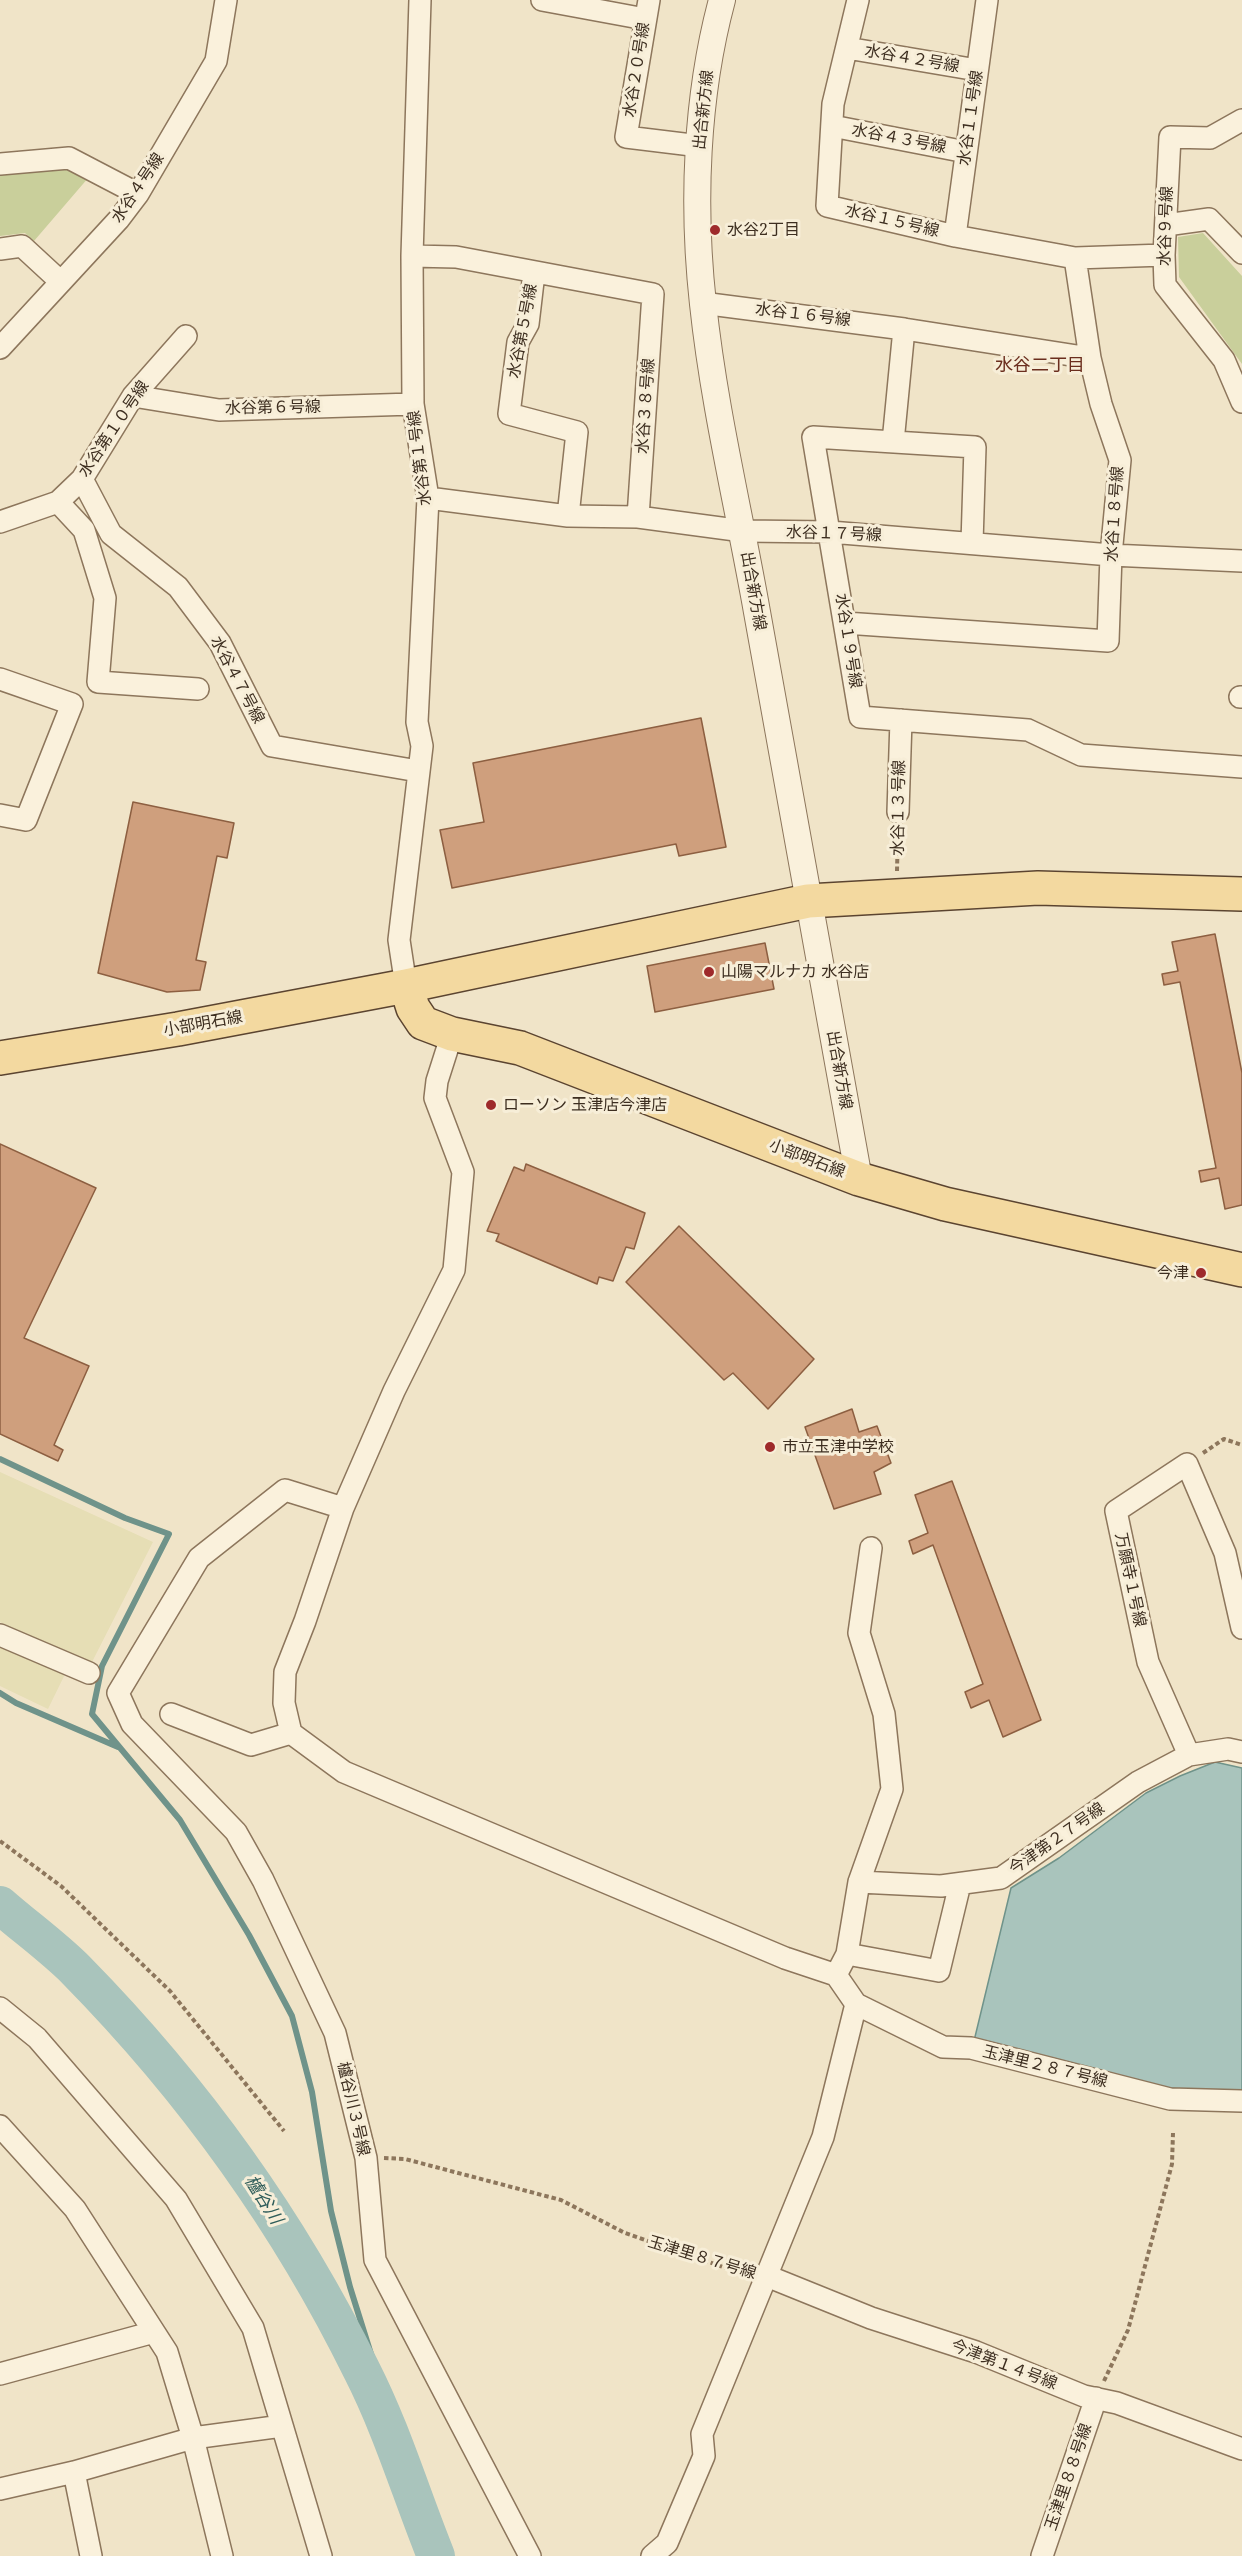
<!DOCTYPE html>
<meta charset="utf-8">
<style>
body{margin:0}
canvas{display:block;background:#f0e4c8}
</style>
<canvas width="1242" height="2556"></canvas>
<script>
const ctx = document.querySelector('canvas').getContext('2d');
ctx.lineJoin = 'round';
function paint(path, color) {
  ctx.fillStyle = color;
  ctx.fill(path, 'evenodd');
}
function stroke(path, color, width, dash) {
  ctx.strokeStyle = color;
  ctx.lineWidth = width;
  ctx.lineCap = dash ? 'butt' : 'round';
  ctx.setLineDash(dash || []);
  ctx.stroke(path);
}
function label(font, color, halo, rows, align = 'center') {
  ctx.font = font + ' "Noto Serif","Noto Sans JP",serif';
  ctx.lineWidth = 6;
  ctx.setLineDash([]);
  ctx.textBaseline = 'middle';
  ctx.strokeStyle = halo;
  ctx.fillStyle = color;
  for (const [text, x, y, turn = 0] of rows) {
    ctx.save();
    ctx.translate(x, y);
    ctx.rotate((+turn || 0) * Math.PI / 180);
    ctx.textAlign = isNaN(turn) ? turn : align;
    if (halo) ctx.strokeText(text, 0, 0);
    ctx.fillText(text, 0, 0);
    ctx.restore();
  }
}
const farmland = new Path2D(`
 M0,1472L153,1542L91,1664L0,1622Z
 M0,1637L68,1668L48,1709L0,1686Z`);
const green = new Path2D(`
 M63,168L89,177L34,241L25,233L0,236V172Z
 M1203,233L1242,276V364L1179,277L1178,237Z`);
const water = new Path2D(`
 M1215,1762L1242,1768V2091L1190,2090L1151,2086L974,2041L1011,1888L1059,1858L1146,1793L1180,1776Z`);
const stream = new Path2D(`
 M0,1459L125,1518L169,1534L102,1666L92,1714L180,1820L249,1935L292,2016L312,2092L331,2211L350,2287L376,2370L379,2407
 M0,1693L16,1703L118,1747`);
const river = new Path2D(`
 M0,1905C25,1927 53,1947 76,1970C192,2088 289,2222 362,2371C392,2430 411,2494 436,2556`);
const building = new Path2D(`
 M701,718L726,847L679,856L676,844L452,888L440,830L484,822L473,763Z
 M133,802L234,823L227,858L217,856L196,960L206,962L200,990L167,992L98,973Z
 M1215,934L1242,1073V1205L1225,1209L1219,1178L1201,1182L1199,1171L1216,1168L1180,982L1164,985L1162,974L1178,971L1172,942Z
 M765,943L774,989L655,1012L647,966Z
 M0,1144L96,1188L24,1338L89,1366L54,1445L63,1450L58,1461L0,1434Z
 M526,1164L645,1213L634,1249L626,1247L613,1281L599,1277L597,1284L496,1241L499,1234L487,1231L514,1167L524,1171Z
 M679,1226L814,1359L768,1409L733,1373L724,1380L626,1282Z
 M852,1409L859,1432L877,1426L891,1463L874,1472L881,1494L834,1509L805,1427Z
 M952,1481L1041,1720L1003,1737L989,1700L971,1708L965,1692L983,1684L933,1545L913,1554L909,1541L928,1533L915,1495Z`);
const path = new Path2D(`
 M897,871L898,830
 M1203,1453L1224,1439L1242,1445
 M0,1841L61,1886L170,1991L284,2131
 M384,2158L405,2159L561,2200L625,2233L746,2275
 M1104,2381L1128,2330L1172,2164L1173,2133`);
const minor = new Path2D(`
 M542,0L645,19
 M649,0L626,137L700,146
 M858,0L833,104L827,206L955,236L1075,258L1164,255
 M847,48L977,70
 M1242,120L1210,138L1170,137L1164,255L1165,285L1224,360L1242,402
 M832,126L966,152
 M0,164L69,158L138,194
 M1166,225L1209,219L1242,253
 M955,236L987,0
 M0,249L22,246L61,282
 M412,256L456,257L653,294L638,517
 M1075,258L1090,358
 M534,273L528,324L518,342L509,414L577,432L568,516
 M702,303L904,329
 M0,348L119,219L138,194L216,61L226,0
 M133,396L219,410L413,404
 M82,479L111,534L178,587L220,643L272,746L418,771
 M428,498L568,516L638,517L743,531L830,532L1111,555L1242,561
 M58,502L84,530L105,598L98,682L198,689
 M0,522L58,502L82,479L133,396L186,336
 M972,543L975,447L813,437L860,717L1028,730L1081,755L1242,767
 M845,623L1108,641L1111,555L1120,460L1101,404L1090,358L904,329L893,442
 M0,679L72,704L26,820L0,815
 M1240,697H1242
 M898,812L901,720
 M406,986L399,940L422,746L417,722L428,498L413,404L412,256L420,0
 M452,1034L437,1081L435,1098L463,1172L454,1270L394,1391L343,1508L305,1621L285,1672L284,1703L291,1733L344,1772L785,1958L836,1975
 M343,1508L285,1490L199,1558L118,1693L132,1724L236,1832L263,1880L335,2033L366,2158L375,2260L530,2556
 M0,1635L89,1673
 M171,1714L251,1745L291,1733
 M1189,1755L1148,1662L1116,1511L1187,1464L1225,1553L1242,1628
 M859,1882L941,1886L1001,1878L1138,1782L1189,1755L1228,1749L1242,1752
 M847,1954L939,1971L960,1884
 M836,1975L847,1954L859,1882L892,1789L884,1714L859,1633L871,1548
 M856,2004L943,2047L971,2048L1170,2099L1242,2101
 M0,2008L37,2038L176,2199L253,2328L321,2556
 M0,2126L75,2209L167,2352L193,2438L222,2556
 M767,2276L871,2318L976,2352L1084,2396L1117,2403L1242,2449
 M0,2374L154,2332
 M74,2472L91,2556
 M0,2489L74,2472L193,2438L282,2426
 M652,2556L667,2543L704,2456L702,2434L823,2137L856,2004L836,1975
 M1042,2556L1096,2398`);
const tertiary = new Path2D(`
 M722,0C696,97 692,205 703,304C714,408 739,510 757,612C790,801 824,990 859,1179`);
const primary = new Path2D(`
 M406,986L413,1008L423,1023L452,1034L520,1048L859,1179L945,1204L1242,1270
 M0,1058L178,1029L406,986L808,901L1038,888L1242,894`);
const markers = [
 [715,230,6,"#9e2a2b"],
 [709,972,6,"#9e2a2b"],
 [491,1105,6,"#9e2a2b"],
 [1201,1273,6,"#9e2a2b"],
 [770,1447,6,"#9e2a2b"]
];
const streetNames = [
 ["水谷４２号線",912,59,10],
 ["水谷２０号線",637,70,-81],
 ["出合新方線",704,110,-84],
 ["水谷１１号線",971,118,-82],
 ["水谷４３号線",899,139,11],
 ["水谷４号線",138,188,-56],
 ["水谷１５号線",892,221,13],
 ["水谷９号線",1166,226,-88],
 ["水谷１６号線",803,315,7],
 ["水谷第５号線",523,331,-79],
 ["水谷３８号線",646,406,-86],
 ["水谷第６号線",273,408,-1],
 ["水谷第１０号線",114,429,-56],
 ["水谷第１号線",420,458,-97],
 ["水谷１８号線",1115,514,-86],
 ["水谷１７号線",834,534,2],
 ["出合新方線",753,591,80],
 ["水谷１９号線",848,641,81],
 ["水谷４７号線",237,680,62],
 ["水谷１３号線",899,808,-89],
 ["小部明石線",203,1024,-10],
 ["出合新方線",839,1070,80],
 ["小部明石線",807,1159,21],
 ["万願寺１号線",1130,1580,78],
 ["今津第２７号線",1057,1839,-35],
 ["玉津里２８７号線",1045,2067,14],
 ["櫨谷川３号線",353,2109,77],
 ["玉津里８７号線",702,2258,17],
 ["今津第１４号線",1004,2365,21],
 ["玉津里８８号線",1069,2477,-71]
];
const poiNames = [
 ["水谷2丁目",727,230],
 ["山陽マルナカ 水谷店",721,972],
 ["ローソン 玉津店今津店",503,1105],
 ["今津",1189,1273,"right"],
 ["市立玉津中学校",782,1447]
];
const neighbourhoodNames = [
 ["水谷二丁目",1040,366]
];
const waterNames = [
 ["櫨谷川",263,2200,58]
];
paint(farmland, '#e6deb5');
paint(green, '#c9cf9b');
paint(water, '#a9c4bc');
stroke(water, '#6f938a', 1.5);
stroke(stream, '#6f938a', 6);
stroke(river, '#a9c4bc', 38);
paint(building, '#cf9f7d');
stroke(building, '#8d5f41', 1.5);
stroke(minor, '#8d765c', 24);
stroke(tertiary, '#8d765c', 28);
stroke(primary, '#5b4430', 36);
stroke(path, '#8d765c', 4, [4.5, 3]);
stroke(minor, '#faf1dc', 21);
stroke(tertiary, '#faf1dc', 26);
stroke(primary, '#f3d9a0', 33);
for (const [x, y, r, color] of markers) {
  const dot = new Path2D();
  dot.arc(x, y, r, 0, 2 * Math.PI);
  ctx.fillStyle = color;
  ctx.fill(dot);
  stroke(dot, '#f7eed8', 2);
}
label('16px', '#3d2e20', '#f7eed8', streetNames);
label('16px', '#3d2e20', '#f7eed8', poiNames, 'left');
label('18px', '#6b2e1e', '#f7eed8', neighbourhoodNames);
label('italic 18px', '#2f5d5a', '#f7eed8', waterNames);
</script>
